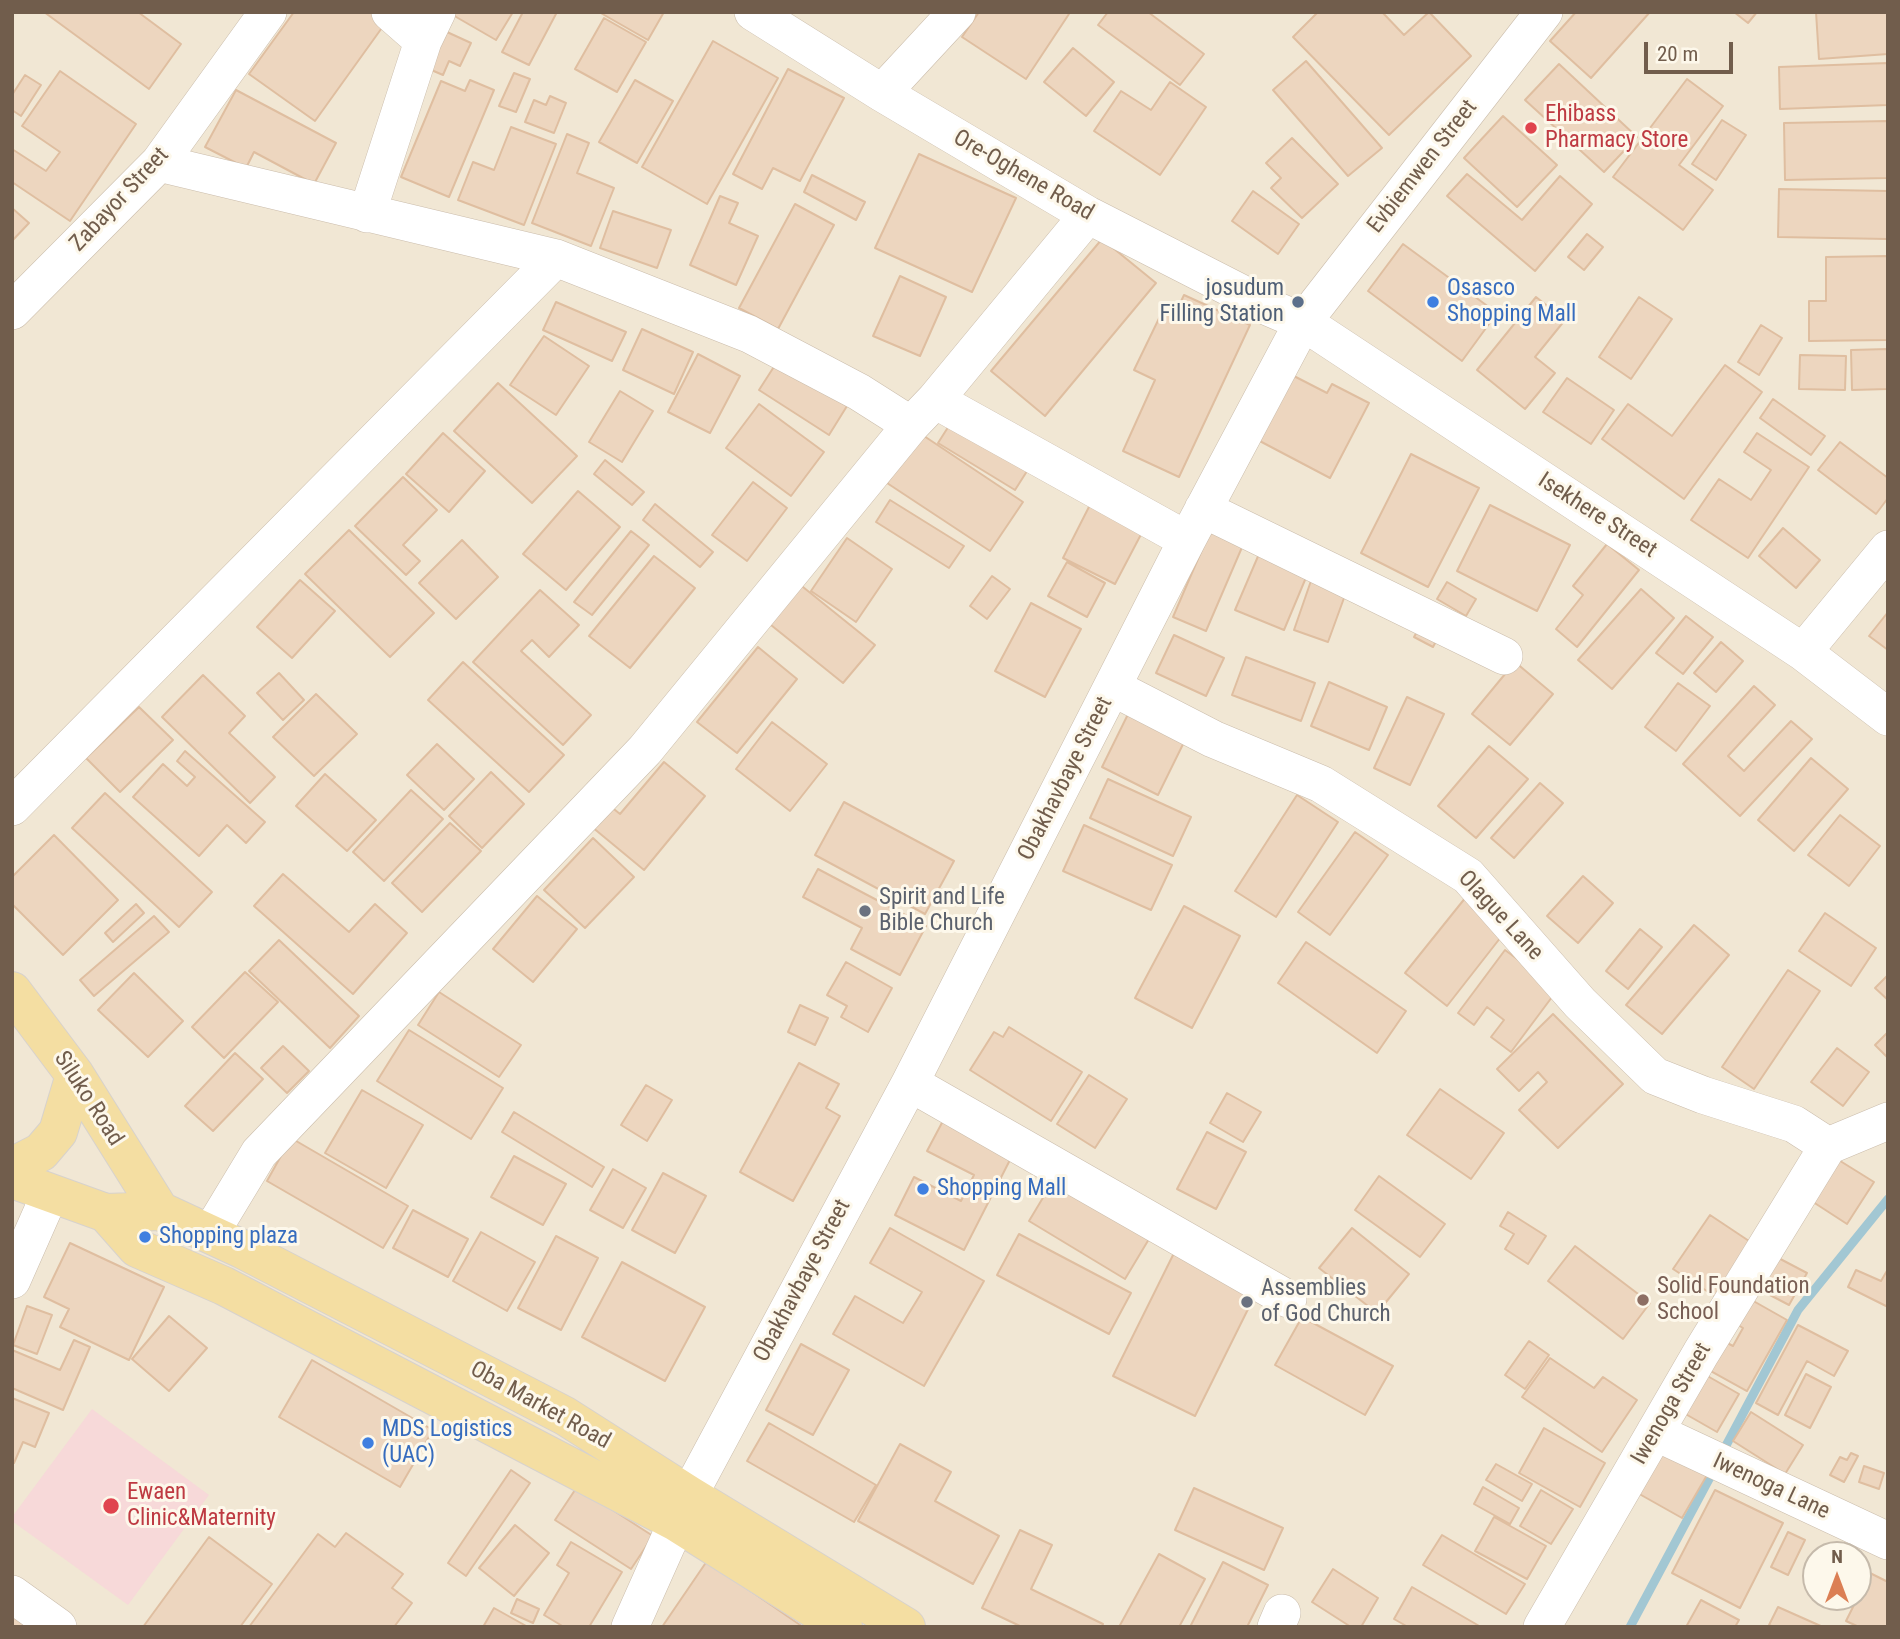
<!DOCTYPE html>
<style>
body{margin:0}
#map{position:relative;width:1900px;height:1639px;overflow:hidden;background:#faf4e5;font-family:"Roboto Condensed",sans-serif}
canvas{display:block}
.frame{position:absolute;inset:0;border:14px solid #715d4c;pointer-events:none}
.north{position:absolute;left:1802px;top:1541px;width:70px;height:70px;box-sizing:border-box;background:#fdf8eb;border:2px solid #c5baab;border-radius:50%;rotate:0deg;font-size:19px;font-weight:700;line-height:28px;text-align:center;color:#715d4c}
.north::after{content:'';display:block;margin:auto;width:24px;height:32px;background:#db7f54;clip-path:polygon(50% 0,100% 100%,50% 72%,0 100%)}
.scale{position:absolute;left:1644px;top:42px;width:89px;height:32px;box-sizing:border-box;border:4px solid #715d4c;border-top:0;padding-left:9px;font-size:21px;line-height:24px;white-space:nowrap;color:#715d4c;-webkit-text-stroke:5px #fdf8eb;paint-order:stroke}
</style>
<div id="map">
<canvas width="1900" height="1639"></canvas>
<div class="frame"></div>
<div class="north">N</div>
<div class="scale">20 m</div>
</div>
<script>
const ctx = document.querySelector('canvas').getContext('2d');
ctx.lineJoin = 'round';
function paint(path, color) {
  ctx.fillStyle = color;
  ctx.fill(path, 'evenodd');
}
function stroke(path, color, width, dash) {
  ctx.strokeStyle = color;
  ctx.lineWidth = width;
  ctx.lineCap = dash ? 'butt' : 'round';
  ctx.setLineDash(dash || []);
  ctx.stroke(path);
}
function label(font, color, halo, rows, align = 'center') {
  ctx.font = font + ' "Roboto Condensed",sans-serif';
  ctx.lineWidth = 6;
  ctx.setLineDash([]);
  ctx.textBaseline = 'middle';
  ctx.strokeStyle = halo;
  ctx.fillStyle = color;
  for (const [text, x, y, turn = 0] of rows) {
    ctx.save();
    ctx.translate(x, y);
    ctx.rotate((+turn || 0) * Math.PI / 180);
    ctx.textAlign = isNaN(turn) ? turn : align;
    if (halo) ctx.strokeText(text, 0, 0);
    ctx.fillText(text, 0, 0);
    ctx.restore();
  }
}
const residential = new Path2D(`
 M12,12H1888V1627H12ZM1816,1555H1858V1597H1816Z`);
const medical = new Path2D(`
 M92,1409L209,1495L128,1605L12,1521V1517Z`);
const stream = new Path2D(`
 M1721,1455L1798,1310L1888,1199
 M1630,1627L1715,1468`);
const building = new Path2D(`
 M44,12H138L181,44L149,89Z
 M294,12H381L389,18L315,121L249,74Z
 M452,12H513L496,40L451,14Z
 M523,12H557L529,65L502,52Z
 M599,12H664L648,40Z
 M979,12H1066L1069,14L1026,79L962,37Z
 M1108,12H1148L1204,54L1180,85L1098,25Z
 M1318,12H1382L1404,35L1429,12L1471,56L1389,135L1293,37Z
 M1576,12H1650L1591,78L1550,41Z
 M1734,12H1757L1748,23Z
 M1816,12H1888V54L1819,59Z
 M604,18L646,42L617,92L575,69Z
 M447,32L471,43L460,66L449,61L443,75L429,69Z
 M713,41L778,78L707,204L642,167Z
 M1073,48L1114,82L1086,116L1044,82Z
 M1306,61L1382,148L1348,176L1273,90Z
 M1888,63V105L1780,109L1779,67Z
 M1559,64L1637,137L1604,172L1525,100Z
 M788,69L844,98L800,181L773,168L762,189L733,174Z
 M60,71L136,124L70,221L12,182V149L46,171L60,152L22,126Z
 M514,73L530,79L516,112L499,106Z
 M25,75L41,85L21,116L12,110V95Z
 M1687,79L1723,106L1679,165L1713,190L1683,230L1613,177Z
 M470,80L494,90L449,197L401,177L441,81L465,91Z
 M635,80L673,101L637,163L599,142Z
 M1170,82L1206,107L1160,175L1094,131L1121,91L1151,110Z
 M236,90L336,143L314,184L254,152L246,168L205,147Z
 M550,96L566,103L554,133L525,122L534,100L546,105Z
 M1503,116L1557,165L1517,207L1464,158Z
 M1722,120L1746,135L1716,180L1692,164Z
 M1888,121V178L1785,180L1784,123Z
 M511,127L556,144L524,225L458,200L473,162L494,170Z
 M567,134L589,143L577,173L614,188L591,246L532,223Z
 M1292,138L1338,184L1302,218L1271,188L1281,178L1266,163Z
 M919,154L1016,198L972,292L875,248Z
 M1467,174L1522,220L1560,176L1592,204L1535,271L1447,196Z
 M812,175L865,202L856,220L804,192Z
 M1779,189L1888,191L1887,239L1778,237Z
 M1253,191L1299,224L1278,254L1232,221Z
 M720,196L738,203L729,223L758,236L736,285L690,265Z
 M795,204L834,225L778,329L739,308Z
 M12,208L29,223L12,241Z
 M613,211L671,230L657,268L600,248Z
 M1587,234L1603,247L1584,270L1568,257Z
 M1102,239L1156,283L1045,416L991,371Z
 M1403,244L1497,313L1462,361L1368,291Z
 M1888,256V340L1809,341V301H1826V257Z
 M900,276L946,297L920,356L873,336Z
 M1184,295L1250,325L1179,477L1123,451L1155,380L1134,370L1165,306L1176,312Z
 M1536,297L1565,320L1535,357L1555,373L1525,409L1477,370Z
 M1639,297L1672,319L1631,379L1599,357Z
 M556,302L626,332L612,361L543,330Z
 M1761,325L1782,338L1759,375L1738,362Z
 M642,329L693,352L674,394L623,370Z
 M544,336L589,366L556,415L510,385Z
 M1888,349V389L1852,390L1851,350Z
 M698,354L740,376L710,433L668,412Z
 M1800,355L1846,356L1845,390L1799,389Z
 M777,362L847,406L829,435L759,390Z
 M1725,365L1762,392L1684,499L1602,439L1628,404L1672,436Z
 M1288,373L1327,393L1332,384L1369,403L1330,478L1254,438Z
 M1567,378L1614,410L1591,444L1543,412Z
 M498,383L577,456L532,503L454,431Z
 M620,391L653,411L622,462L589,442Z
 M1773,399L1825,436L1811,455L1760,418Z
 M759,404L824,452L791,496L726,448Z
 M952,421L1029,468L1015,490L938,443Z
 M443,433L485,471L449,512L406,474Z
 M1757,433L1809,467L1748,558L1691,520L1719,479L1751,500L1771,470L1744,452Z
 M921,434L1023,502L990,551L887,483Z
 M1840,442L1888,478V498L1876,514L1818,470Z
 M1411,454L1479,488L1428,587L1361,553Z
 M605,460L644,492L632,505L594,474Z
 M403,477L437,510L403,545L420,561L406,575L355,526Z
 M753,482L787,508L747,561L712,535Z
 M578,491L620,527L566,590L523,554Z
 M1094,497L1147,523L1115,584L1063,558Z
 M890,500L964,546L949,568L876,522Z
 M655,504L713,552L700,567L643,520Z
 M1490,505L1570,545L1537,611L1457,571Z
 M1213,524L1246,538L1206,631L1173,617Z
 M1783,528L1820,560L1796,588L1759,556Z
 M349,530L434,613L390,657L305,574Z
 M631,531L649,545L592,615L574,602Z
 M847,538L892,569L856,622L811,591Z
 M462,540L498,577L456,619L419,583Z
 M1607,544L1639,570L1577,647L1556,629L1583,595L1573,586Z
 M1262,547L1310,568L1284,630L1235,610Z
 M654,556L695,588L630,668L589,636Z
 M1067,562L1105,583L1087,617L1048,596Z
 M1313,575L1348,587L1328,642L1294,630Z
 M992,576L1010,589L987,619L970,606Z
 M300,580L335,611L292,658L257,627Z
 M1447,582L1476,599L1466,616L1437,599Z
 M798,583L875,645L843,683L766,621Z
 M1641,589L1674,618L1612,689L1578,660Z
 M540,590L579,625L549,657L532,640L521,651L591,715L563,745L473,662Z
 M1031,603L1081,629L1045,697L995,671Z
 M1888,612V650L1869,636Z
 M1686,616L1713,637L1683,674L1656,653Z
 M1422,623L1441,632L1433,647L1414,637Z
 M1174,635L1224,658L1206,696L1156,673Z
 M1721,642L1743,661L1716,692L1694,673Z
 M758,647L797,679L737,753L697,722Z
 M1246,657L1315,683L1301,721L1232,695Z
 M463,662L564,755L529,792L428,700Z
 M1515,662L1553,694L1510,745L1472,714Z
 M279,673L304,700L283,720L257,693Z
 M203,675L245,716L229,733L275,777L250,803L162,717Z
 M1329,682L1387,707L1369,750L1311,726Z
 M1678,683L1710,706L1676,751L1645,727Z
 M1754,686L1775,705L1728,756L1744,771L1791,721L1812,739L1740,816L1683,764Z
 M316,694L357,734L314,776L273,737Z
 M1407,697L1444,714L1410,785L1374,768Z
 M1134,702L1190,730L1158,795L1102,767Z
 M139,707L173,740L120,792L86,758Z
 M772,722L827,764L790,811L736,769Z
 M437,744L474,779L444,810L407,775Z
 M1489,746L1528,779L1476,838L1438,806Z
 M185,751L265,822L246,843L227,825L199,856L133,797L163,764L187,786L195,777L177,761Z
 M1811,758L1848,789L1794,851L1758,820Z
 M664,762L705,796L644,870L586,822L604,801L620,814Z
 M491,772L524,804L482,848L449,816Z
 M325,774L376,820L347,851L296,806Z
 M1108,779L1191,817L1173,856L1090,818Z
 M1540,783L1563,803L1514,858L1491,838Z
 M411,790L443,819L384,881L353,852Z
 M105,793L212,892L179,927L72,828Z
 M1297,795L1338,822L1276,917L1235,891Z
 M844,802L954,861L925,914L815,855Z
 M1840,815L1880,846L1849,886L1808,855Z
 M450,823L481,851L422,912L392,883Z
 M1084,825L1172,865L1151,910L1063,871Z
 M1355,832L1388,855L1330,935L1298,912Z
 M54,835L118,900L63,955L12,904V877Z
 M593,838L634,877L585,928L544,890Z
 M818,869L926,926L900,975L851,949L862,928L803,897Z
 M283,874L349,932L375,904L407,933L353,994L254,906Z
 M1583,876L1613,903L1578,943L1547,916Z
 M537,896L577,929L533,982L493,949Z
 M1466,897L1508,928L1447,1006L1405,973Z
 M136,904L144,913L113,942L105,933Z
 M1184,906L1240,936L1192,1028L1135,998Z
 M1825,913L1876,948L1851,986L1799,951Z
 M154,916L169,932L94,996L80,980Z
 M1694,925L1729,955L1662,1034L1626,1005Z
 M1640,929L1662,947L1628,989L1606,971Z
 M279,940L359,1016L330,1048L249,971Z
 M1306,942L1406,1011L1377,1053L1278,983Z
 M1505,950L1558,989L1511,1052L1491,1037L1504,1020L1487,1007L1474,1025L1458,1013Z
 M846,962L892,988L868,1032L841,1017L847,1006L827,995Z
 M1788,970L1820,991L1754,1089L1722,1067Z
 M245,972L278,1002L224,1058L192,1027Z
 M134,973L183,1021L148,1057L98,1010Z
 M1888,975V1000L1875,988Z
 M439,992L521,1045L499,1077L418,1025Z
 M800,1005L828,1018L815,1045L788,1032Z
 M1553,1014L1623,1084L1558,1148L1519,1110L1547,1082L1538,1072L1519,1091L1497,1069Z
 M1009,1027L1082,1072L1051,1121L970,1070L994,1032L1003,1037Z
 M409,1030L503,1088L471,1139L377,1081Z
 M1888,1032V1058L1875,1045Z
 M283,1046L309,1071L287,1093L261,1068Z
 M1837,1048L1869,1072L1843,1106L1811,1082Z
 M235,1053L263,1079L213,1131L185,1106Z
 M799,1063L839,1084L826,1108L840,1116L793,1201L740,1172Z
 M1089,1075L1127,1099L1095,1148L1057,1124Z
 M646,1085L672,1100L647,1141L621,1125Z
 M1440,1089L1504,1133L1471,1179L1407,1135Z
 M362,1090L423,1125L386,1188L325,1153Z
 M1227,1093L1261,1112L1243,1142L1210,1123Z
 M514,1112L604,1167L592,1187L502,1132Z
 M944,1119L1013,1154L964,1250L895,1215L914,1177L961,1201L974,1175L927,1151Z
 M1207,1132L1246,1152L1216,1209L1177,1189Z
 M291,1138L408,1206L383,1248L267,1181Z
 M514,1156L566,1184L543,1225L491,1197Z
 M1837,1159L1874,1182L1847,1224L1810,1200Z
 M613,1169L646,1188L623,1228L590,1210Z
 M1059,1171L1155,1229L1125,1279L1029,1221Z
 M663,1173L706,1196L675,1253L632,1230Z
 M1379,1176L1445,1224L1420,1257L1355,1210Z
 M413,1210L468,1239L448,1277L393,1248Z
 M1508,1212L1546,1236L1528,1264L1505,1249L1514,1234L1500,1226Z
 M1710,1215L1752,1243L1716,1297L1673,1269Z
 M890,1228L984,1281L924,1386L833,1334L855,1296L903,1323L922,1292L870,1263Z
 M1352,1228L1409,1274L1377,1313L1319,1268Z
 M481,1232L535,1262L507,1311L453,1281Z
 M1019,1234L1131,1293L1109,1334L997,1275Z
 M556,1236L598,1258L561,1330L518,1308Z
 M70,1243L164,1287L129,1360L60,1327L69,1309L44,1297Z
 M1178,1245L1260,1285L1195,1416L1113,1376Z
 M1575,1246L1650,1303L1623,1339L1548,1281Z
 M1767,1252L1807,1273L1789,1305L1749,1284Z
 M622,1262L705,1307L665,1381L582,1337Z
 M1888,1269V1307L1848,1287L1856,1270L1881,1281Z
 M1741,1294L1787,1320L1747,1391L1700,1365L1716,1337L1733,1346L1743,1328L1728,1319Z
 M27,1306L52,1315L37,1354L13,1345Z
 M169,1316L207,1348L169,1391L132,1359Z
 M1302,1317L1393,1366L1365,1415L1275,1365Z
 M1798,1325L1848,1351L1834,1376L1807,1361L1778,1415L1756,1403Z
 M74,1340L90,1347L63,1410L12,1388V1350L60,1370Z
 M1529,1341L1549,1355L1525,1389L1505,1375Z
 M801,1344L849,1370L813,1435L766,1410Z
 M1550,1358L1594,1388L1603,1377L1637,1400L1602,1452L1522,1397Z
 M312,1360L433,1430L400,1487L279,1417Z
 M1697,1370L1739,1394L1717,1432L1675,1408Z
 M1806,1374L1831,1387L1810,1428L1785,1415Z
 M12,1398L49,1413L35,1447L23,1442L14,1463H12Z
 M1751,1412L1803,1445L1785,1474L1733,1441Z
 M769,1423L876,1485L854,1522L747,1461Z
 M1544,1428L1605,1463L1580,1507L1519,1473Z
 M1662,1442L1710,1470L1682,1518L1634,1491Z
 M900,1444L951,1472L935,1501L999,1536L973,1584L858,1521Z
 M1851,1453L1858,1456L1844,1482L1830,1475L1840,1457L1847,1460Z
 M1496,1464L1532,1484L1522,1501L1486,1480Z
 M1864,1466L1884,1473L1879,1489L1859,1482Z
 M511,1470L530,1483L466,1576L448,1563Z
 M577,1487L653,1536L631,1569L555,1520Z
 M1483,1487L1519,1508L1510,1524L1474,1504Z
 M1194,1488L1283,1528L1264,1570L1175,1530Z
 M1541,1490L1573,1509L1551,1544L1520,1526Z
 M1715,1490L1783,1523L1740,1608L1672,1573Z
 M1494,1517L1546,1546L1527,1579L1475,1551Z
 M515,1525L549,1553L514,1596L479,1568Z
 M1020,1530L1052,1545L1031,1589L1103,1624L1102,1627H1022L982,1608Z
 M1788,1532L1805,1540L1788,1575L1771,1567Z
 M346,1533L403,1574L392,1588L412,1603L394,1627H249L318,1534L335,1547Z
 M1442,1535L1525,1584L1506,1614L1423,1565Z
 M209,1537L272,1584L240,1627H143Z
 M571,1542L622,1572L589,1627H564L544,1615L569,1573L557,1565Z
 M1159,1554L1205,1579L1179,1627H1119Z
 M707,1561L803,1627H662Z
 M1223,1562L1268,1585L1247,1627H1190Z
 M1333,1569L1378,1598L1361,1627H1351L1312,1602Z
 M1870,1573L1888,1582V1627H1859L1846,1621Z
 M1412,1587L1481,1627H1408L1394,1619Z
 M517,1599L539,1609L533,1623L511,1613Z
 M1701,1600L1739,1620L1735,1627H1686Z
 M12,1603L40,1627H12Z
 M1778,1607L1823,1627H1774L1769,1625Z
 M494,1608L528,1627H483Z`);
const minor = new Path2D(`
 M390,12L423,41
 M753,12L882,93L1088,215L1268,307L1303,322L1803,652L1888,717
 M882,93L957,12
 M159,163L556,258L749,334L859,392L911,425
 M367,214L423,41L437,12
 M12,311L159,163L268,12
 M935,400L1187,540
 M1203,509L1504,656
 M1803,652L1888,549
 M1112,687L1213,739L1321,784L1468,876L1580,1003L1655,1076L1703,1095L1794,1124L1828,1146L1701,1353L1542,1627
 M12,807L556,258
 M910,1083L1288,1299
 M1828,1146L1888,1121
 M210,1234L259,1153L645,750L911,425L935,400L1088,215
 M12,1280L50,1194
 M1655,1432L1888,1541
 M12,1594L58,1627
 M630,1627L689,1495L910,1083L1187,540L1303,322L1544,12
 M1276,1627L1282,1613`);
const major = new Path2D(`
 M12,991L75,1075L160,1211
 M12,1167L41,1152L58,1132L75,1075
 M12,1179L106,1213L160,1211L242,1249L565,1416L689,1495L906,1627
 M106,1213L137,1248L224,1286L676,1522L843,1627`);
const markers = [
 [1531,128,7,"#e0444e"],
 [1298,302,7,"#5c6f8a"],
 [1433,302,7,"#3f7fe0"],
 [865,911,7,"#6b7280"],
 [923,1189,7,"#3f7fe0"],
 [145,1237,7,"#3f7fe0"],
 [1643,1300,7,"#8d6e63"],
 [1247,1302,7,"#6b7280"],
 [368,1443,7,"#3f7fe0"],
 [111,1506,9,"#e0444e"]
];
const healthNames = [
 ["Ehibass",1545,115],
 ["Pharmacy Store",1545,141],
 ["Ewaen",127,1493],
 ["Clinic&Maternity",127,1519]
];
const streetNames = [
 ["Evbiemwen Street",1423,167,-52],
 ["Ore-Oghene Road",1023,176,30],
 ["Zabayor Street",120,200,-47],
 ["Isekhere Street",1597,516,33],
 ["Obakhavbaye Street",1066,779,-63],
 ["Olague Lane",1500,916,47],
 ["Siluko Road",88,1099,57],
 ["Obakhavbaye Street",803,1281,-62],
 ["Iwenoga Street",1672,1404,-60],
 ["Oba Market Road",540,1406,29],
 ["Iwenoga Lane",1771,1487,25]
];
const serviceNames = [
 ["josudum",1284,289],
 ["Filling Station",1284,315]
];
const shopNames = [
 ["Osasco",1447,289],
 ["Shopping Mall",1447,315],
 ["Shopping Mall",937,1189],
 ["Shopping plaza",159,1237],
 ["MDS Logistics",382,1430],
 ["(UAC)",382,1456]
];
const worshipNames = [
 ["Spirit and Life",879,898],
 ["Bible Church",879,924],
 ["Assemblies",1261,1289],
 ["of God Church",1261,1315]
];
const educationNames = [
 ["Solid Foundation",1657,1287],
 ["School",1657,1313]
];
paint(residential, '#f1e7d4');
paint(medical, '#f7d9d9');
stroke(stream, '#a2c7d3', 9);
paint(building, '#edd6bf');
stroke(building, '#dfbea0', 2);
stroke(minor, '#cbbdac', 38);
stroke(major, '#d7d2cd', 40);
stroke(minor, '#fff', 37);
stroke(major, '#f4dea2', 38);
for (const [x, y, r, color] of markers) {
  const dot = new Path2D();
  dot.arc(x, y, r, 0, 2 * Math.PI);
  ctx.fillStyle = color;
  ctx.fill(dot);
  stroke(dot, '#fdf8eb', 2.5);
}
label('23px', '#be3a42', '#fdf8eb', healthNames, 'left');
label('23px', '#715d4c', '#fdf8eb', streetNames);
label('23px', '#4e5e75', '#fdf8eb', serviceNames, 'right');
label('23px', '#366cbe', '#fdf8eb', shopNames, 'left');
label('23px', '#5b616d', '#fdf8eb', worshipNames, 'left');
label('23px', '#785e54', '#fdf8eb', educationNames, 'left');
</script>
